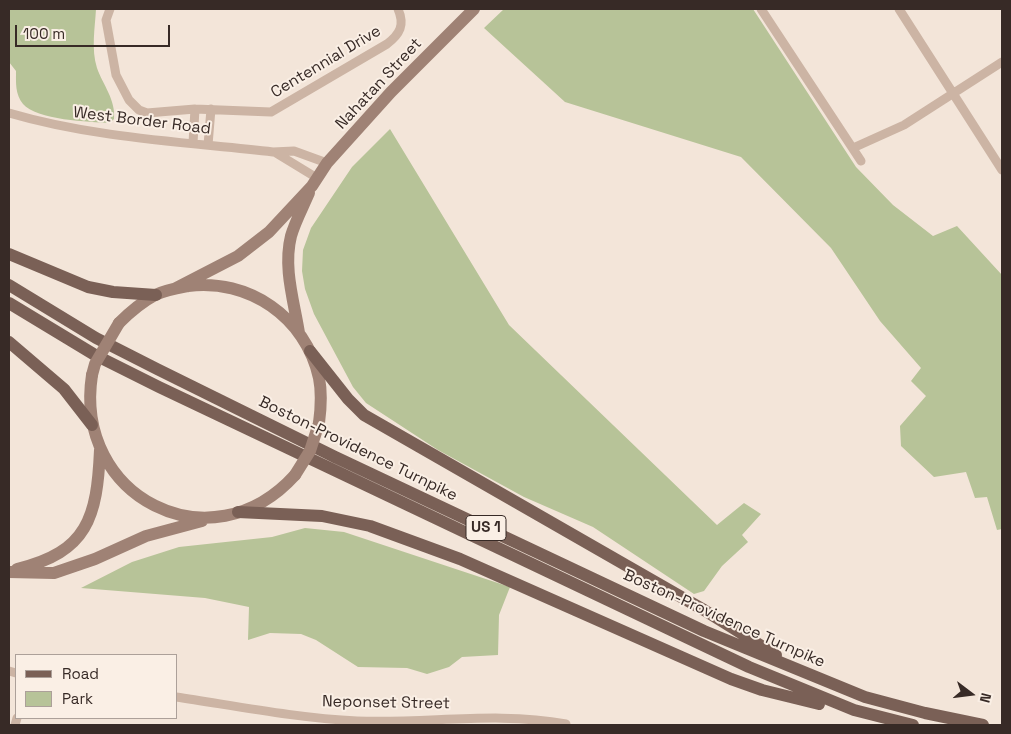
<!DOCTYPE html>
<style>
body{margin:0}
#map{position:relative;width:1011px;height:734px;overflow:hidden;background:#f3e5d9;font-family:"Space Grotesk",sans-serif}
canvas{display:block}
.frame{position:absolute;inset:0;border:10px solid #372a26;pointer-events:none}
.legend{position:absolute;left:15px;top:654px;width:162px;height:65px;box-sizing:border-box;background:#faefe5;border:1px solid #aca099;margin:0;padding:6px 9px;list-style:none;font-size:15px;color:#372a26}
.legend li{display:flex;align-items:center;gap:10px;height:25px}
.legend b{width:25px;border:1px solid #aca099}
.north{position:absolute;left:946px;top:669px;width:50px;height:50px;-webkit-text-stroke:4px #faefe5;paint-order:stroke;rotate:105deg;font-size:14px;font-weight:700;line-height:20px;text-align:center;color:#372a26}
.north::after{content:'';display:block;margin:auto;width:18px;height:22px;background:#372a26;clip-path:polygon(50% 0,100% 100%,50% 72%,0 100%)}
.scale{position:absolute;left:15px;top:25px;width:155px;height:22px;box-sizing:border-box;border:2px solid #372a26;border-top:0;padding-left:6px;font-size:15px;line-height:18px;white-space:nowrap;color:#372a26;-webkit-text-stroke:4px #faefe5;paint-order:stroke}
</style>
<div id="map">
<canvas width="1011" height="734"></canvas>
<div class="frame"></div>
<ul class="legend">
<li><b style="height:6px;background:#7a6056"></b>Road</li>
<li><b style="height:14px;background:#b7c398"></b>Park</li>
</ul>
<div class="north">N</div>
<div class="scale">100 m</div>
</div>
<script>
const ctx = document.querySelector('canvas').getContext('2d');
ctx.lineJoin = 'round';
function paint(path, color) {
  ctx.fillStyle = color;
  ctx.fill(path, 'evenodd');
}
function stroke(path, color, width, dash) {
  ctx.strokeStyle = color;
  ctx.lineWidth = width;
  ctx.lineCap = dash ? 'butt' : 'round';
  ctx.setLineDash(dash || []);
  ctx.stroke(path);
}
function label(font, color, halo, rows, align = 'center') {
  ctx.font = font + ' "Space Grotesk",sans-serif';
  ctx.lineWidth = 4;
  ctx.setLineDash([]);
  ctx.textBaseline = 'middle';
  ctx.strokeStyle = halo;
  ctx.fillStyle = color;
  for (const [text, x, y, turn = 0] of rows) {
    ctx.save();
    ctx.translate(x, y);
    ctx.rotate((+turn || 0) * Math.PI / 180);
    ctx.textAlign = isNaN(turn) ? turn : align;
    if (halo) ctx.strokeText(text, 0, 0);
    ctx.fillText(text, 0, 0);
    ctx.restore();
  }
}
const green = new Path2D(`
 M9,9H96C95,28 91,49 97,68C103,85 116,100 114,119L110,123C90,122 36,120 23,104C15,94 16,83 16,71L9,62Z
 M504,9H753L856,167L893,205L933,236L957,226L1002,275V529L997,530L987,497L975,498L966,472L934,477L901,446L900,426L926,396L911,381L921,368L880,321L831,248L741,157L565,102L484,28Z
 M390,129L509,325L717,525L744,503L761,514L742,535L748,542L722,566L704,591L694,594L593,527L524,497L438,450L366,403L353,387L314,314L305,289L302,271L303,250L311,228L352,167Z
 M305,528L344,532L510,587L499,615L498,655L462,657L449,667L427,674L407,668L358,667L316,640L301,634L270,633L248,640L249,607L205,598L81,588L132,562L179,547L272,537Z`);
const street = new Path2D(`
 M110,9L106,20L116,75L129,100L139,110L147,113L195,109L271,112L387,44C400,34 405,25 398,9
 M761,9L861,161
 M899,9L1002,170
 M9,113C94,138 185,142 273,152L294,151L327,163
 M193,143L195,109
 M208,145L211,109
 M853,148L904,125L1002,62
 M276,153L317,178
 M9,671L16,673
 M176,697C236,706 297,718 357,721C427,724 497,711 566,724
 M15,725L17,718`);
const secondary = new Path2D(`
 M176,288L238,256L269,232L312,186L327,163L391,92L474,9
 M119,323C129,313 142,302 155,295C165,290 177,288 188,286C248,278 306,317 319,378C322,393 321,408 319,423
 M299,333C294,301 283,268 291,236C295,222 303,207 309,193
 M92,375C73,497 211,568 295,475
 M17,569C88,552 97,517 100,450
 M9,572L54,573L95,559L146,536L202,521`);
const primary = new Path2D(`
 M9,254L88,287L113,292L156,295
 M9,285L96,338L157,369L335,457L704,631L865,697L925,713L983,725
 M9,303L95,355L159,387L749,667L854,710L913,725
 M9,342L64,389L92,425
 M310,351L348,399L364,415L704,610L776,655
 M238,512L322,516L370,526L460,559L731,679L762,690L819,704`);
const secondaryBridge = new Path2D(`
 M92,375L95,364L119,323
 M295,475L310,451L319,423`);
const shields = [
 [486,528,40]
];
const shieldNames = [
 ["US 1",486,528]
];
const streetNames = [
 ["Centennial Drive",326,62,-31],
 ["Nahatan Street",379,84,-47],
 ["West Border Road",142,121,7],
 ["Boston-Providence Turnpike",358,449,26],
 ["Boston-Providence Turnpike",724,619,24],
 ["Neponset Street",386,703,1]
];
paint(green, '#b7c398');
stroke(street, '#ccb4a4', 9);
stroke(secondary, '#9f8275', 12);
stroke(primary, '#7a6056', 12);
stroke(secondaryBridge, '#9f8275', 12);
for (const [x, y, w] of shields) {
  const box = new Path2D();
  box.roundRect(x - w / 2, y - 12.5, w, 25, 4);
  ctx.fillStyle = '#faefe5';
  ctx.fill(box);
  stroke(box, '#372a26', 1);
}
label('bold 15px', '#372a26', null, shieldNames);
label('16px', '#372a26', '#faefe5', streetNames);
</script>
